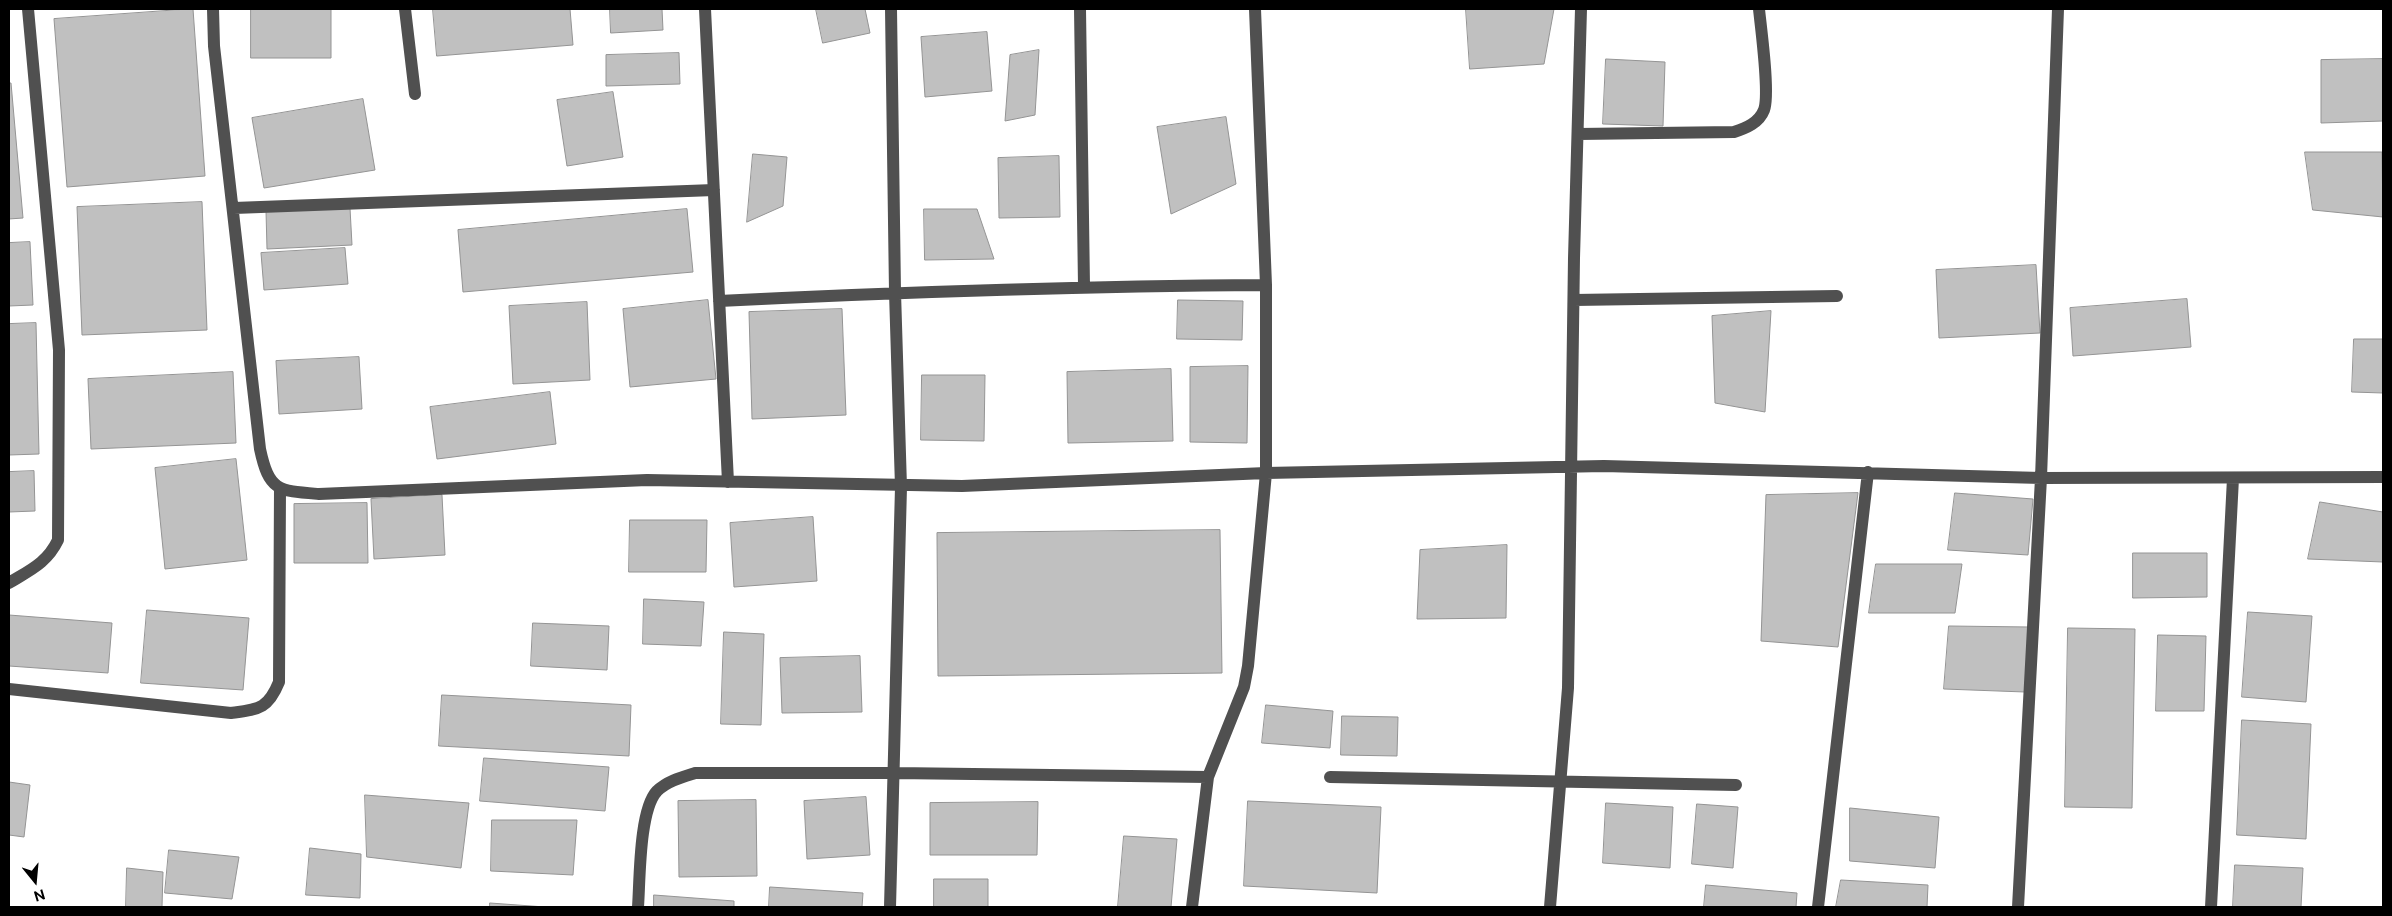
<!DOCTYPE html>
<style>
body{margin:0}
#map{position:relative;width:2392px;height:916px;overflow:hidden;background:#fff;font-family:"Public Sans",sans-serif}
canvas{display:block}
.frame{position:absolute;inset:0;border:10px solid #000;pointer-events:none}
.north{position:absolute;left:10px;top:856px;width:50px;height:50px;-webkit-text-stroke:4px #fff;paint-order:stroke;rotate:163deg;font-size:14px;font-weight:700;line-height:20px;text-align:center;color:#000}
.north::after{content:'';display:block;margin:auto;width:18px;height:22px;background:#000;clip-path:polygon(50% 0,100% 100%,50% 72%,0 100%)}
</style>
<div id="map">
<canvas width="2392" height="916"></canvas>
<div class="frame"></div>
<div class="north">N</div>
</div>
<script>
const ctx = document.querySelector('canvas').getContext('2d');
ctx.lineJoin = 'round';
function paint(path, color) {
  ctx.fillStyle = color;
  ctx.fill(path, 'evenodd');
}
function stroke(path, color, width, dash) {
  ctx.strokeStyle = color;
  ctx.lineWidth = width;
  ctx.lineCap = dash ? 'butt' : 'round';
  ctx.setLineDash(dash || []);
  ctx.stroke(path);
}
const building = new Path2D(`
 M193,9L205,176L67,187L54,19Z
 M251,9H331V58H251Z
 M433,9H570L573,45L437,56Z
 M610,9H662L663,30L611,33Z
 M816,9H865L870,33L823,43Z
 M1466,9H1554L1544,64L1470,69Z
 M987,32L992,91L925,97L921,37Z
 M1039,50L1035,115L1005,121L1010,55Z
 M679,53L680,84L606,86V55Z
 M1606,59L1665,62L1663,126L1603,124Z
 M2383,59V121L2321,123V60Z
 M9,83H11L23,218L9,219Z
 M613,92L623,157L567,166L557,100Z
 M363,99L375,170L264,188L252,118Z
 M1226,117L1236,184L1171,214L1157,127Z
 M2305,152H2382L2383,217L2313,210Z
 M753,154L787,157L783,206L747,222Z
 M1059,156L1060,217L999,218L998,158Z
 M202,202L207,330L82,335L77,207Z
 M350,208L352,245L267,249L266,211Z
 M687,209L693,272L463,292L458,230Z
 M924,209H977L994,259L925,260Z
 M30,242L33,305L9,306V243Z
 M345,248L348,284L264,290L261,253Z
 M2036,265L2040,333L1939,338L1936,270Z
 M2187,299L2191,347L2073,356L2070,308Z
 M708,300L716,379L630,387L623,309Z
 M1178,300L1243,301L1242,340L1177,339Z
 M587,302L590,380L513,384L509,306Z
 M842,309L846,415L752,419L749,312Z
 M1771,311L1765,412L1715,403L1712,316Z
 M36,323L39,454L9,455V324Z
 M2354,339H2383V393L2352,392Z
 M359,357L362,409L279,414L276,361Z
 M1248,366L1247,443L1190,442V367Z
 M1171,369L1173,441L1068,443L1067,372Z
 M233,372L236,443L91,449L88,379Z
 M922,375H985L984,441L921,440Z
 M550,392L556,444L437,459L430,407Z
 M236,459L247,560L165,569L155,468Z
 M34,471L35,511L9,512V472Z
 M1858,493L1838,647L1761,641L1766,495Z
 M1955,493L2033,499L2028,555L1948,550Z
 M442,495L445,555L374,559L371,499Z
 M2320,502L2383,512V562L2308,559Z
 M367,503L368,563H294V504Z
 M813,517L817,581L734,587L730,523Z
 M630,520H707L706,572H629Z
 M1220,530L1222,673L938,676L937,533Z
 M1507,545L1506,618L1417,619L1420,550Z
 M2133,553H2207V597L2133,598Z
 M1876,564H1962L1955,613H1869Z
 M644,599L704,602L701,646L643,644Z
 M147,610L249,618L243,690L141,683Z
 M2248,612L2312,616L2306,702L2242,697Z
 M9,615L112,623L108,673L9,666Z
 M533,623L609,626L607,670L531,666Z
 M1949,626L2030,627L2025,692L1944,689Z
 M2068,628L2135,629L2132,808L2065,807Z
 M724,632L764,634L761,725L721,724Z
 M2158,635L2206,636L2204,711H2156Z
 M860,656L862,712L782,713L780,658Z
 M442,695L631,705L629,756L439,746Z
 M1266,705L1333,711L1330,748L1262,743Z
 M1342,716L1398,717L1397,756L1341,755Z
 M2242,720L2311,724L2306,839L2237,835Z
 M484,758L609,767L605,811L480,801Z
 M9,782L30,785L24,837L9,835Z
 M365,795L469,803L461,868L367,857Z
 M866,797L870,855L807,859L804,801Z
 M756,800L757,876L679,877L678,801Z
 M1248,801L1381,807L1377,893L1244,886Z
 M1038,802L1037,855H930V803Z
 M1606,803L1673,807L1670,868L1603,863Z
 M1697,804L1738,807L1733,868L1692,864Z
 M1850,808L1939,817L1935,868L1850,861Z
 M492,820H577L573,875L491,871Z
 M1124,836L1177,839L1171,907H1118Z
 M310,848L361,854L360,898L306,895Z
 M169,850L239,857L232,899L165,893Z
 M2235,865L2303,868L2301,907H2233Z
 M127,868L163,872L162,907H126Z
 M934,879H988V907H934Z
 M1841,880L1928,885L1927,907H1836Z
 M1706,885L1797,893L1796,907H1704Z
 M770,887L863,893L862,907H769Z
 M654,895L734,901V907H654Z
 M490,903L545,907H490Z`);
const minor = new Path2D(`
 M213,9L214,46L260,449C269,491 278,491 319,494L647,480L962,486L1266,473L1604,466L2041,478L2383,477
 M405,9L415,94
 M705,9L728,482
 M1080,9L1084,286
 M1578,134L1734,132C1746,128 1759,123 1764,110C1770,94 1761,29 1759,9
 M234,208L714,190
 M1574,300L1837,296
 M719,301C902,292 1084,286 1266,285
 M9,583C30,570 47,563 58,540L59,350L28,9
 M9,689L231,713C259,709 268,709 279,682L280,488
 M1330,777L1736,785
 M638,907C640,880 639,810 657,791C667,781 682,777 695,773H895L1208,777
 M890,907L901,487L895,292L891,9
 M1192,907L1208,777L1244,687L1248,666L1266,473V285L1255,9
 M1550,907L1568,688L1574,258L1581,9
 M1818,907L1868,472
 M2018,907L2041,478L2058,9
 M2211,907L2233,478`);
paint(building, '#c0c0c0');
stroke(building, '#949494', 1);
stroke(minor, '#505050', 12);
</script>
